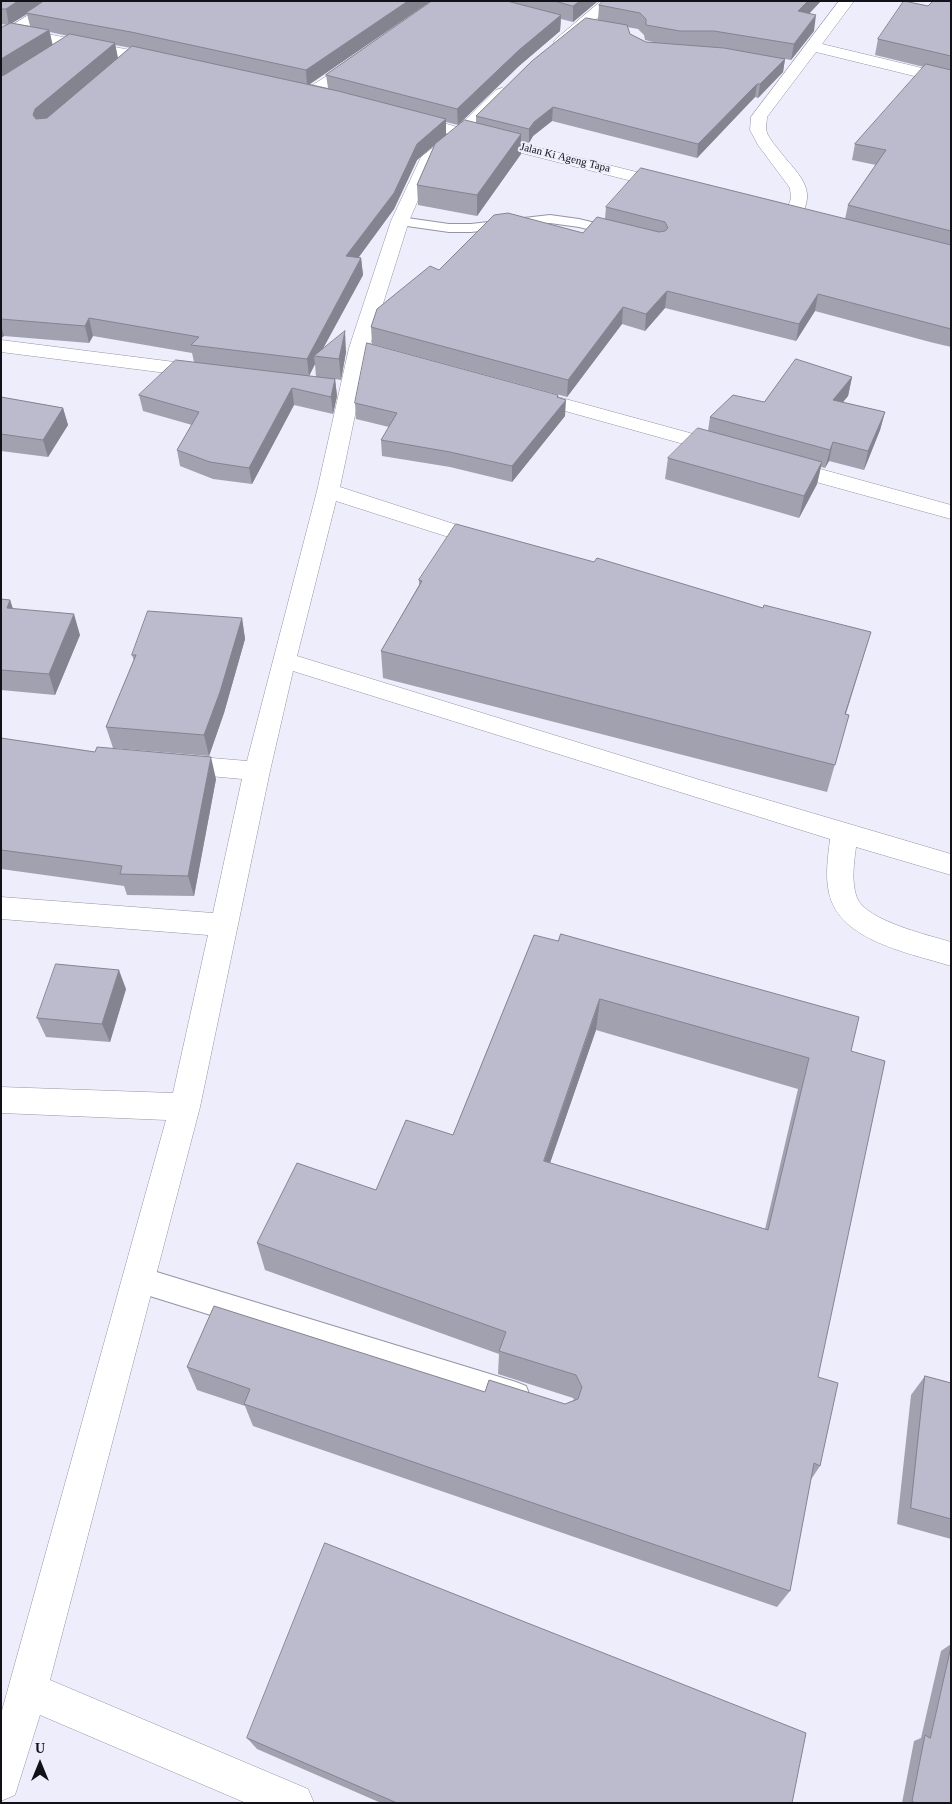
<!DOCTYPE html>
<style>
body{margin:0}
#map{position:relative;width:952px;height:1804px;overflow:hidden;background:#eeedfc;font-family:Georgia,serif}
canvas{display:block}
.frame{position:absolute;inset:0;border:2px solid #121117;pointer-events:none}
.north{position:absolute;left:15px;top:1739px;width:50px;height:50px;-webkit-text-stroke:4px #eeedfc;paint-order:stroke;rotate:0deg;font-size:14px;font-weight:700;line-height:20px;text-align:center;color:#121117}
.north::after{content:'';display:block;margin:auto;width:18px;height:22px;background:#121117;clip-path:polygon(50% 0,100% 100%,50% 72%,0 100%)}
</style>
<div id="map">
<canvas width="952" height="1804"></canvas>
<div class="frame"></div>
<div class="north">U</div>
</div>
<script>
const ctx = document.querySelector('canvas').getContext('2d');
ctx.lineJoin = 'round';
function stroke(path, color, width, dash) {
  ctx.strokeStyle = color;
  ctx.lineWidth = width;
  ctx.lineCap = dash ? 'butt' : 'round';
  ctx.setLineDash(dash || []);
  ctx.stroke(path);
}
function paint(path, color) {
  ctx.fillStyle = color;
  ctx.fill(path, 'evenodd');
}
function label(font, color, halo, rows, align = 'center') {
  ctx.font = font + ' Georgia,serif';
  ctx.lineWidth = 4;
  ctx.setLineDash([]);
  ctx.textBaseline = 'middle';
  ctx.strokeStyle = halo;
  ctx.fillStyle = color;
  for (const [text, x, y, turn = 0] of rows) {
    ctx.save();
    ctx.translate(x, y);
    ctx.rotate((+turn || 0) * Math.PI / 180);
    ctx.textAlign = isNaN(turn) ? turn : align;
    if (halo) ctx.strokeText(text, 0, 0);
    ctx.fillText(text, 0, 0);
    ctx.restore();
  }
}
const lane = new Path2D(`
 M550,215L579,219L624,230L626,233L624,236L619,237L579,227L550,223L471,232H449L400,225L395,224L393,221L395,218L400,217L449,224H471Z
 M137,1266L516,1382L526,1386L530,1396L526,1406L516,1410L137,1292L127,1288L124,1279L127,1270Z`);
const street = new Path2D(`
 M51,1H69L6,42L1,43V32Z
 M601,1H617L566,45H556L553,42L556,39Z
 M839,1H854L822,44L951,75V85L816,52L767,117C767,121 766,125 766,129C767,136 774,144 778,149C796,173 820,188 799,219L793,220L787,219L784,215L791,199L790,188L758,145L750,130L751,117Z
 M358,57L363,59L366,62L363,65L317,96H305L303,93L305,90L353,59Z
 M502,88L508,90L510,93L508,96L467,136L434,163L409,221L369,348L340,487L494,537L497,542L494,547L486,549L336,501L297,656L700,780L951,854V875L856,847C854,863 851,882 857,898C867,921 928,935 951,942V966C910,953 839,941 829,893C825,875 828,857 830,839L293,671L270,771L200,1107L50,1680L308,1789L314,1803H246L40,1715L15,1795L1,1801V1714L166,1120L1,1113V1087L173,1093L208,935L1,919V897L213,913L242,779L177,773L168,771L164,764L168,757L177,755L247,761L317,491L349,348L391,221L421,157L455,130L496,90Z
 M1,340L206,366L213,368L216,372L213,376L206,378L1,352Z
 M529,389L730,444L733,449L730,454L723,455L522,399L519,395L522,391Z
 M784,459L951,505V519L776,471L773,466L776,461Z`);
const secondary = new Path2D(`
 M1,25L161,56L166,58L169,61L166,64L161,66L1,34Z
 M410,113L467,130L677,182L680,186L677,190L671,191L455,136L404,121L402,118L404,115Z`);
const wall = new Path2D(`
 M1,1H431L310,84L328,88L326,75L432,1H598L573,22L561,19L560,31L519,66L458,125L446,122V135L476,123V116L598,20L599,5L603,1H821L809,14L814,31L791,60L785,59L783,72L758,98L755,97L697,158L552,121L533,136L529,143L521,141V154L477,216L418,205L417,185L435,145L417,160L394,209L359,257L361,258L363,275L323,348L346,352L341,380L335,379L337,396L333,414L294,405L252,484L213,479L180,466L177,450L192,425L143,411L139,395L194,362L192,353L93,336L89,343L4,336L1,338V28L8,25L1,24ZM27,14L30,26L12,23ZM627,27L638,29L644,35L645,40L653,42H646L630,34ZM50,32L68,36L52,45ZM115,45L131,48L118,58ZM315,364L316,377L309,376Z
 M951,1V347L930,342L815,311L796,341L665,308L645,331L622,324L567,397L372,344L371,327L439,270L583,233L605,219L606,207L845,219L848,205L876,165L852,160L855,144L924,67L875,55L878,39L928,6Z
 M852,377L848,396L843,402L885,412L880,430L864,470L829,461L825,468L821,467L817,484L799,518L665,479L668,458L708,431L710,417Z
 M558,395V398L565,416L512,482L450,467L382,456L381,440L389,427L356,419L355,403Z
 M1,397L63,408L68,425L48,457L1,451Z
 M419,580L763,608L871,632L846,714L849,715L827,792L383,678L381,651L419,585Z
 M1,599L10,600L13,609L80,635L55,695L1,690Z
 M242,618L245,639L224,713L209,756L113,748L106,727L134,661L132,655Z
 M1,738L216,779L194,896L127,895L124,886L1,869Z
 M534,935L851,1051L818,1377L820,1466L810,1481L790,1591L777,1607L253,1426L245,1406L197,1390L187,1367L485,1392L565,1404L574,1400L573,1398L498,1374L499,1354L265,1270L257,1243L376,1190L453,1135ZM596,1030L798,1089L765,1229L550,1163Z
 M126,989L110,1042L46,1037L37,1018Z
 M925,1376L951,1383V1539L897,1524L911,1395Z
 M951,1644V1803H902L914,1741L921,1738L941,1651Z
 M247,1738L792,1803H381L257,1749Z`);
const shadedWall = new Path2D(`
 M18,1H47L26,13L27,14L9,25L6,9Z
 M408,1H431L307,86L306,70Z
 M580,1H598L573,22V6Z
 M808,1H821L796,27L798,11Z
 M561,15L560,31L519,66L458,125L457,109L519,50Z
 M816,15L814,31L791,60L794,44Z
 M49,30L53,46L1,78V59Z
 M115,43L118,59L36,131L33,115L35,109Z
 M785,59L783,72L758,98L760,84Z
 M757,84L755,97L697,158L698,144Z
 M553,107L552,121L533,136L529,143V129L534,122Z
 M446,119V135L417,160L394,209L347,273L346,256L417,144Z
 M521,134V154L477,216V195Z
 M361,258L363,275L319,356H314L315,364L309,376L307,359Z
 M667,291L665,308L645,331L646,314Z
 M818,294L815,311L796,341L799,324Z
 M623,307L622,324L567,397L568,380Z
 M89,318L93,336L89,343L85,326Z
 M1,325L4,336L1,338Z
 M345,331L346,352L341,380L339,359Z
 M852,377L848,396L829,419L833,400Z
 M335,379L337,396L333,414L331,397Z
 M292,388L294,405L252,484L249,468Z
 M558,395L557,411L566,400L565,416L512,482V466Z
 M63,408L68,425L48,457L43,440Z
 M885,412L880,430L864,470L868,451Z
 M833,442L829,461L825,468L830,450Z
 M822,462L817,484L799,518L804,496Z
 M10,600L17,621L7,608Z
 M74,614L80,635L55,695L49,674Z
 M242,618L245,639L224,713L209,756L204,735Z
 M211,757L216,779L194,896L188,876Z
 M119,970L126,989L110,1042L102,1024Z
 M600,999L596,1030L541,1189L544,1161Z`);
const building = new Path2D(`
 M1,1H18L6,9H1Z
 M44,1H408L306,70L131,32L26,13Z
 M432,1H507L561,15L519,50L457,109L326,75Z
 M555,1H580L573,6Z
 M603,1H808L798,11L816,15L794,44L714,31H680L646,25V19L640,13L599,5Z
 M904,1L928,6L933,1H951V56L878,39Z
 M586,18L627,25L630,34L646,42L724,48L785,59L760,84H757L698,144L553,107L534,122L529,129L476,116L532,61Z
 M11,23L49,30L1,59V28Z
 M70,34L115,43L35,109L33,115L36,119L47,118L132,46L338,91L446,119L417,144L394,193L346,256L361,258L307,359L191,345L199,337L89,318L85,326L1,319V76L4,75Z
 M926,64L951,70V231L848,205L886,150L855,144Z
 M465,120L521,134L477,195L417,185L435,144Z
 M641,168L951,245V329L818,294L799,324L667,291L646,314L623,307L568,380L371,327L377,309L430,266L439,270L494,215L508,213L583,233L597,217L659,232L665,231L668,228L665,222L606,207Z
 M345,331L339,359L314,356Z
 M367,343L558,395L557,397L566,400L512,466L450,452L381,440L397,413L355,403Z
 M796,359L852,377L833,400L885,412L868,451L833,442L830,450L710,417L733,395L764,402Z
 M176,360L335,379L331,397L292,388L249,468L210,462L177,450L199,412L139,395Z
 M1,397L63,408L43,440L1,434Z
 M698,428L822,462L804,496L668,458Z
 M456,524L594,562L597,558L763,608L764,605L871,632L845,714L849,715L835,765L381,651L422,581L419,580Z
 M1,599L10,600L7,608L74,614L49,674L1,670Z
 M148,611L242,618L220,692L204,735L106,727L136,655H132Z
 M1,738L95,752L97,747L211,757L188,876L120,874L122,866L1,850Z
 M561,934L859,1017L851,1051L885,1061L818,1377L838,1383L820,1466L814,1463L790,1591L244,1404L250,1389L187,1367L214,1306L485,1392L489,1380L565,1404L578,1399L582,1387L576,1375L499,1351L506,1332L257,1243L297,1163L376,1190L406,1120L453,1135L534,935L558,941ZM600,999L809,1058L768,1230L544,1161Z
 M56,964L119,970L102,1024L37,1018Z
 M925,1376L951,1383V1519L911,1508Z
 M325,1543L806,1733L792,1803H397L247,1738Z
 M951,1647V1803H915L912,1801L925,1735L930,1738Z`);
const farStreetnames = [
 ["Jalan Ki Ageng Tapa",565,158,14]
];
stroke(lane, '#9594a5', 2);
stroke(street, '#9594a5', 1);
stroke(secondary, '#9594a5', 1);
paint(lane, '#fff');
paint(street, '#fff');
paint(secondary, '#fff');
paint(wall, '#a2a1b0');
paint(shadedWall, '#848390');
paint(building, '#bcbbcd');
stroke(building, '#848390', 1);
label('11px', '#121117', '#eeedfc', farStreetnames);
</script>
